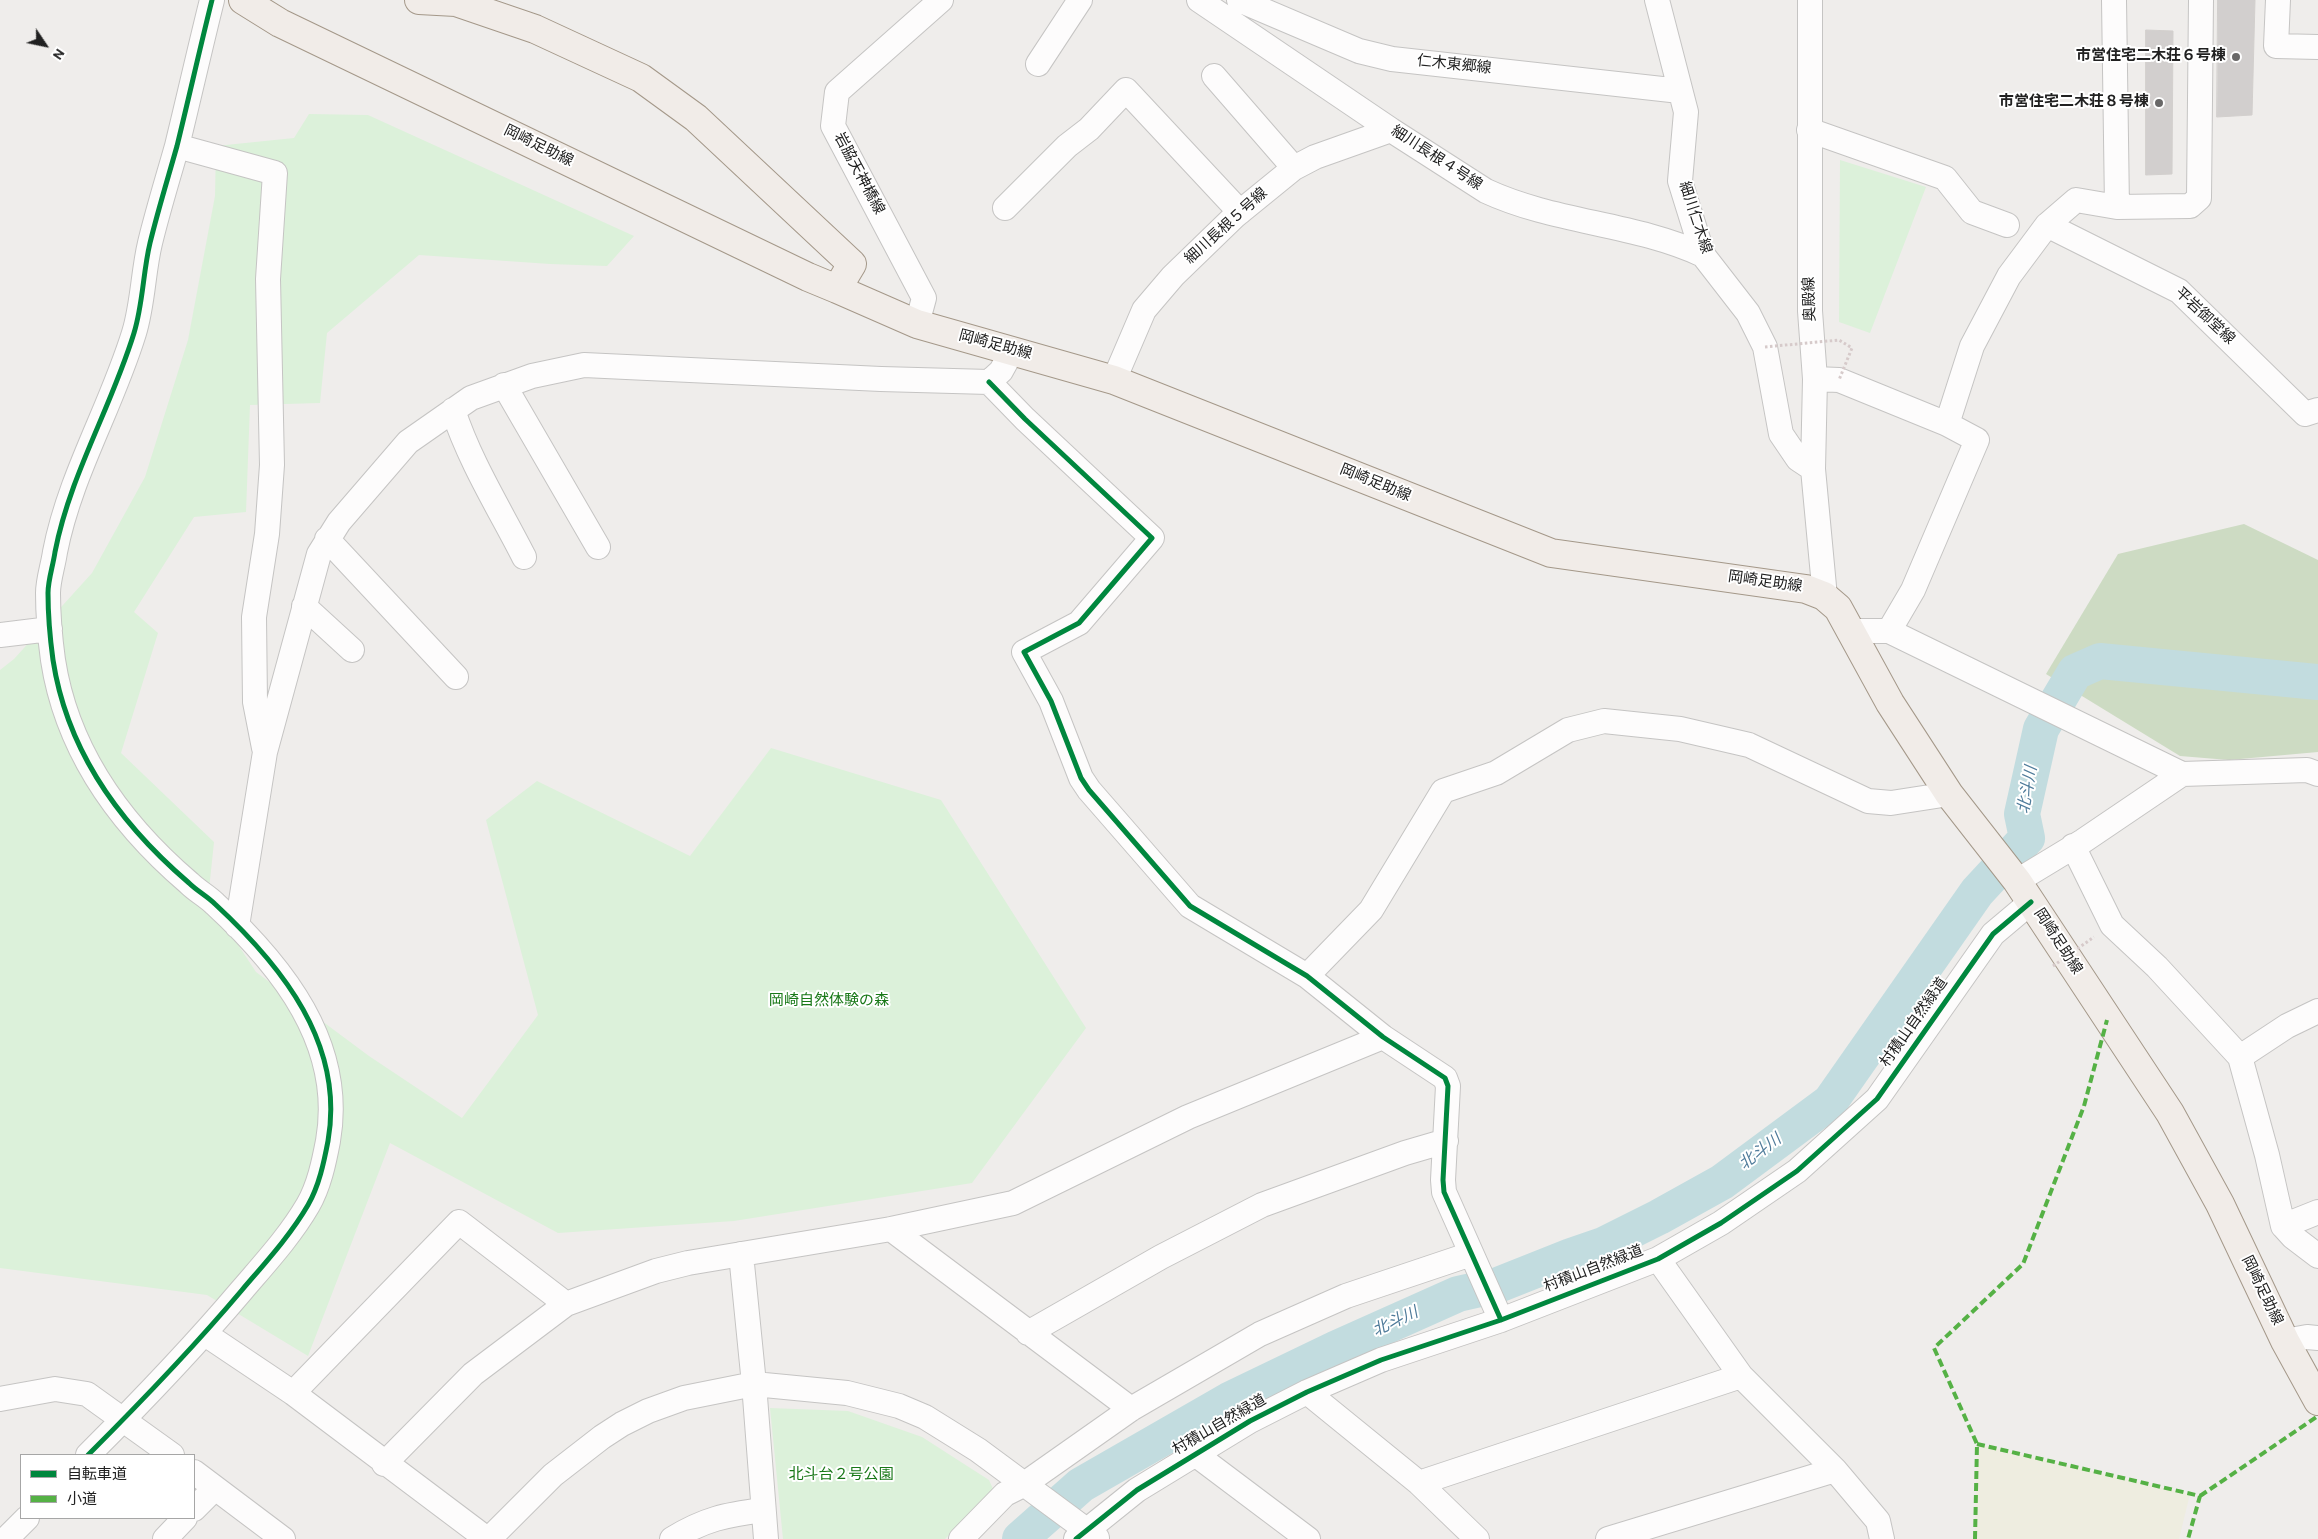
<!DOCTYPE html>
<meta charset="utf-8">
<style>
body{margin:0}
#map{position:relative;width:2318px;height:1539px;overflow:hidden;background:#efedeb;font-family:Overpass,"Noto Sans JP",sans-serif}
canvas{display:block}
.legend{position:absolute;left:20px;top:1454px;width:175px;height:65px;box-sizing:border-box;background:#fff;border:1px solid #a6a6a6;margin:0;padding:6px 9px;list-style:none;font-size:15px;color:#212121}
.legend li{display:flex;align-items:center;gap:10px;height:25px}
.legend b{width:25px;border:1px solid #a6a6a6}
.north{position:absolute;left:20px;top:20px;width:50px;height:50px;-webkit-text-stroke:4px #fff;paint-order:stroke;rotate:124deg;font-size:14px;font-weight:700;line-height:20px;text-align:center;color:#212121}
.north::after{content:'';display:block;margin:auto;width:18px;height:22px;background:#212121;clip-path:polygon(50% 0,100% 100%,50% 72%,0 100%)}
</style>
<div id="map">
<canvas width="2318" height="1539"></canvas>
<ul class="legend">
<li><b style="height:6px;background:#00873e"></b>自転車道</li>
<li><b style="height:6px;background:#55b145"></b>小道</li>
</ul>
<div class="north">N</div>
</div>
<script>
const ctx = document.querySelector('canvas').getContext('2d');
ctx.lineJoin = 'round';
function paint(path, color) {
  ctx.fillStyle = color;
  ctx.fill(path, 'evenodd');
}
function stroke(path, color, width, dash) {
  ctx.strokeStyle = color;
  ctx.lineWidth = width;
  ctx.lineCap = dash ? 'butt' : 'round';
  ctx.setLineDash(dash || []);
  ctx.stroke(path);
}
function label(font, color, halo, rows, align = 'center') {
  ctx.font = font + ' Overpass,"Noto Sans JP",sans-serif';
  ctx.lineWidth = 4;
  ctx.setLineDash([]);
  ctx.textBaseline = 'middle';
  ctx.strokeStyle = halo;
  ctx.fillStyle = color;
  for (const [text, x, y, turn = 0] of rows) {
    ctx.save();
    ctx.translate(x, y);
    ctx.rotate((+turn || 0) * Math.PI / 180);
    ctx.textAlign = isNaN(turn) ? turn : align;
    if (halo) ctx.strokeText(text, 0, 0);
    ctx.fillText(text, 0, 0);
    ctx.restore();
  }
}
const farmland = new Path2D(`
 M1977,1444L2190,1494L2179,1539H1975Z`);
const forest = new Path2D(`
 M2244,524L2318,560V752L2229,760L2180,756L2046,674L2118,554Z`);
const park = new Path2D(`
 M309,114L368,115L634,236L607,266L550,264L419,255L327,333L320,403L250,405L246,512L194,517L134,612L158,633L121,753L214,842L208,899L256,972L369,1056L462,1118L538,1015L486,820L537,781L690,856L771,748L941,800L1086,1028L972,1183L734,1221L558,1233L390,1143L308,1356L207,1295L0,1268V670L14,659L92,573L145,477L188,340L215,196L216,146L294,138Z
 M1840,160L1926,187L1870,333L1839,322Z
 M770,1408L848,1411L922,1437L989,1480L994,1491L945,1539H783Z`);
const river = new Path2D(`
 M1020,1539L1081,1485L1229,1400L1335,1349L1458,1294L1498,1285L1571,1256L1603,1245L1659,1217L1722,1182L1830,1102L1977,892L2027,838L2022,814L2041,729L2075,672L2100,661L2318,682`);
const building = new Path2D(`
 M2218,0H2255L2252,115L2217,117Z
 M2146,30L2173,31L2172,174L2146,175Z`);
const minor = new Path2D(`
 M1199,0L1391,130L1486,191C1555,223 1634,223 1703,255
 M1239,0L1359,51L1392,59L1680,91
 M1657,0L1686,112L1680,181L1703,255L1748,313L1765,347L1781,434L1798,459L1813,469
 M1810,0V311L1815,379L1813,469L1825,597
 M2114,0L2117,207
 M2278,0L2276,46L2318,47
 M1038,64L1080,0
 M1214,76L1294,168
 M1809,130L1945,178L1972,212L2007,225
 M177,146L275,173L268,279L272,465L267,534L254,617L255,702L264,748
 M1005,208L1067,146L1089,129L1126,90L1240,212
 M2047,225L2179,291L2305,414L2318,410
 M917,324L924,298L833,126L837,92L941,0
 M1815,379L1839,380L1947,424L1977,440L1913,590L1889,631
 M1114,380L1144,310L1173,276L1235,216L1294,168L1315,157L1391,130
 M989,382L1025,419L1152,538L1079,623L1024,652L1051,701L1081,778L1089,790L1190,906L1307,976L1383,1037L1445,1078L1448,1086L1443,1180L1444,1192L1501,1320
 M504,385L598,547
 M453,410C470,462 499,508 524,557
 M1947,424L1972,346L2009,276L2047,225L2076,200L2117,207L2190,206L2199,198L2201,0
 M327,539L456,677
 M304,606L352,650
 M1849,631H1889L2182,774L2307,770L2318,774
 M0,635L50,629
 M2073,846L2112,925L2157,967L2240,1057L2267,1155L2283,1226L2293,1237L2318,1256
 M2017,881L2083,841L2182,774
 M237,926L265,752L319,554L339,522L408,442L471,398L532,376L584,365L881,379L989,382L1001,371L1012,351
 M1307,976L1371,910L1443,791L1496,773L1568,730L1604,721L1680,729L1749,745L1868,801L1891,803L1949,794
 M2240,1057L2287,1026L2318,1011
 M2283,1226L2318,1212
 M891,1229L1131,1409
 M741,1254L754,1384L766,1539
 M1658,1259L1741,1376L1835,1470L1878,1521L1882,1539
 M1028,1333L1161,1257L1262,1205L1405,1153L1446,1141
 M205,1334L293,1393L487,1539
 M2285,1341L2307,1337L2318,1338
 M1307,1392L1419,1483L1477,1539
 M293,1393L459,1222L566,1304
 M0,1399L55,1389L87,1394L172,1455
 M1195,1454L1308,1539
 M88,1455C141,1402 193,1348 242,1290C265,1263 290,1236 308,1205C319,1186 324,1162 328,1141C345,1044 282,966 215,904C207,896 197,891 189,883C120,824 67,751 53,660C50,638 48,615 48,593C48,580 53,566 55,552C70,475 111,408 134,333C143,304 143,272 150,243C158,210 168,178 177,146C189,97 200,48 212,0
 M384,1464L473,1374L566,1304L656,1271L688,1263L891,1229L1013,1203L1188,1117L1383,1037
 M194,1472L283,1539
 M1419,1483L1741,1376
 M194,1509L215,1488
 M6,1539L27,1518
 M165,1539L185,1518
 M489,1539L553,1475L602,1437L622,1424L648,1411L684,1398L754,1384L847,1393L899,1406L925,1417L978,1450L1097,1538
 M672,1539C705,1519 725,1515 763,1510
 M961,1539L1005,1494L1023,1485L1131,1409L1260,1334L1346,1296L1471,1254
 M1076,1539L1137,1490L1250,1421L1307,1392L1381,1360L1501,1320L1658,1259L1721,1223L1797,1171L1877,1099L1993,934L2031,902
 M1608,1539L1835,1470`);
const major = new Path2D(`
 M243,0L280,23L808,277L837,289
 M419,0L456,2L535,29L641,78L696,118L852,264L837,289L917,324L1114,380L1551,553L1806,589L1824,596L1838,608L1890,703L1949,794L2017,881L2170,1113L2220,1204L2285,1341L2318,1401`);
const pathBridge = new Path2D(`
 M1765,347L1839,340L1852,348L1839,380
 M2053,966L2094,937`);
const quiet = new Path2D(`
 M1977,1444L2200,1496L2188,1539
 M2200,1496L2318,1416
 M1975,1539L1977,1444L1934,1348L2023,1264L2084,1106L2107,1020`);
const cycleway = new Path2D(`
 M989,382L1025,419L1152,538L1079,623L1024,652L1051,701L1081,778L1089,790L1190,906L1307,976L1383,1037L1445,1078L1448,1086L1443,1180L1444,1192L1501,1320
 M88,1455C141,1402 193,1348 242,1290C265,1263 290,1236 308,1205C319,1186 324,1162 328,1141C345,1044 282,966 215,904C207,896 197,891 189,883C120,824 67,751 53,660C50,638 48,615 48,593C48,580 53,566 55,552C70,475 111,408 134,333C143,304 143,272 150,243C158,210 168,178 177,146C189,97 200,48 212,0
 M1076,1539L1137,1490L1250,1421L1307,1392L1381,1360L1501,1320L1658,1259L1721,1223L1797,1171L1877,1099L1993,934L2031,902`);
const markers = [
 [2236,57,5,"#696868"],
 [2159,103,5,"#696868"]
];
const poiNames = [
 ["市営住宅二木荘６号棟",2226,57],
 ["市営住宅二木荘８号棟",2149,103]
];
const streetNames = [
 ["仁木東郷線",1454,66,6],
 ["岡崎足助線",538,147,26],
 ["細川長根４号線",1436,159,33],
 ["岩脇天神橋線",858,174,62],
 ["細川仁木線",1694,218,72],
 ["細川長根５号線",1227,227,-42],
 ["奥殿線",1811,299,-92],
 ["平岩御堂線",2204,317,43],
 ["岡崎足助線",995,346,15],
 ["岡崎足助線",1375,484,22],
 ["岡崎足助線",1765,583,8],
 ["岡崎足助線",2057,942,57],
 ["村積山自然緑道",1915,1023,-55],
 ["村積山自然緑道",1594,1270,-21],
 ["岡崎足助線",2261,1291,64],
 ["村積山自然緑道",1220,1426,-30]
];
const parkNames = [
 ["岡崎自然体験の森",829,1002],
 ["北斗台２号公園",841,1476]
];
const waterNames = [
 ["北斗川",2029,790,-80],
 ["北斗川",1761,1153,-37],
 ["北斗川",1396,1323,-25]
];
paint(farmland, '#eeede0');
paint(forest, '#cddbc3');
paint(park, '#dcf1da');
stroke(river, '#c2dcdf', 36);
paint(building, '#d2cfce');
stroke(building, '#d2cfcd', 1);
stroke(minor, '#c5c4c3', 26);
stroke(major, '#a49889', 30);
stroke(minor, '#fdfcfc', 24);
stroke(major, '#f1ece8', 28);
stroke(pathBridge, '#d6caca', 3, [2.5, 2.5]);
stroke(quiet, '#55b145', 4, [8, 4]);
stroke(cycleway, '#00873e', 5);
for (const [x, y, r, color] of markers) {
  const dot = new Path2D();
  dot.arc(x, y, r, 0, 2 * Math.PI);
  ctx.fillStyle = color;
  ctx.fill(dot);
  stroke(dot, '#fff', 2);
}
label('bold 15px', '#212121', '#fff', poiNames, 'right');
label('15px', '#212121', '#fff', streetNames);
label('15px', '#187817', '#fff', parkNames);
label('italic 16px', '#4f7b9a', '#fff', waterNames);
</script>
